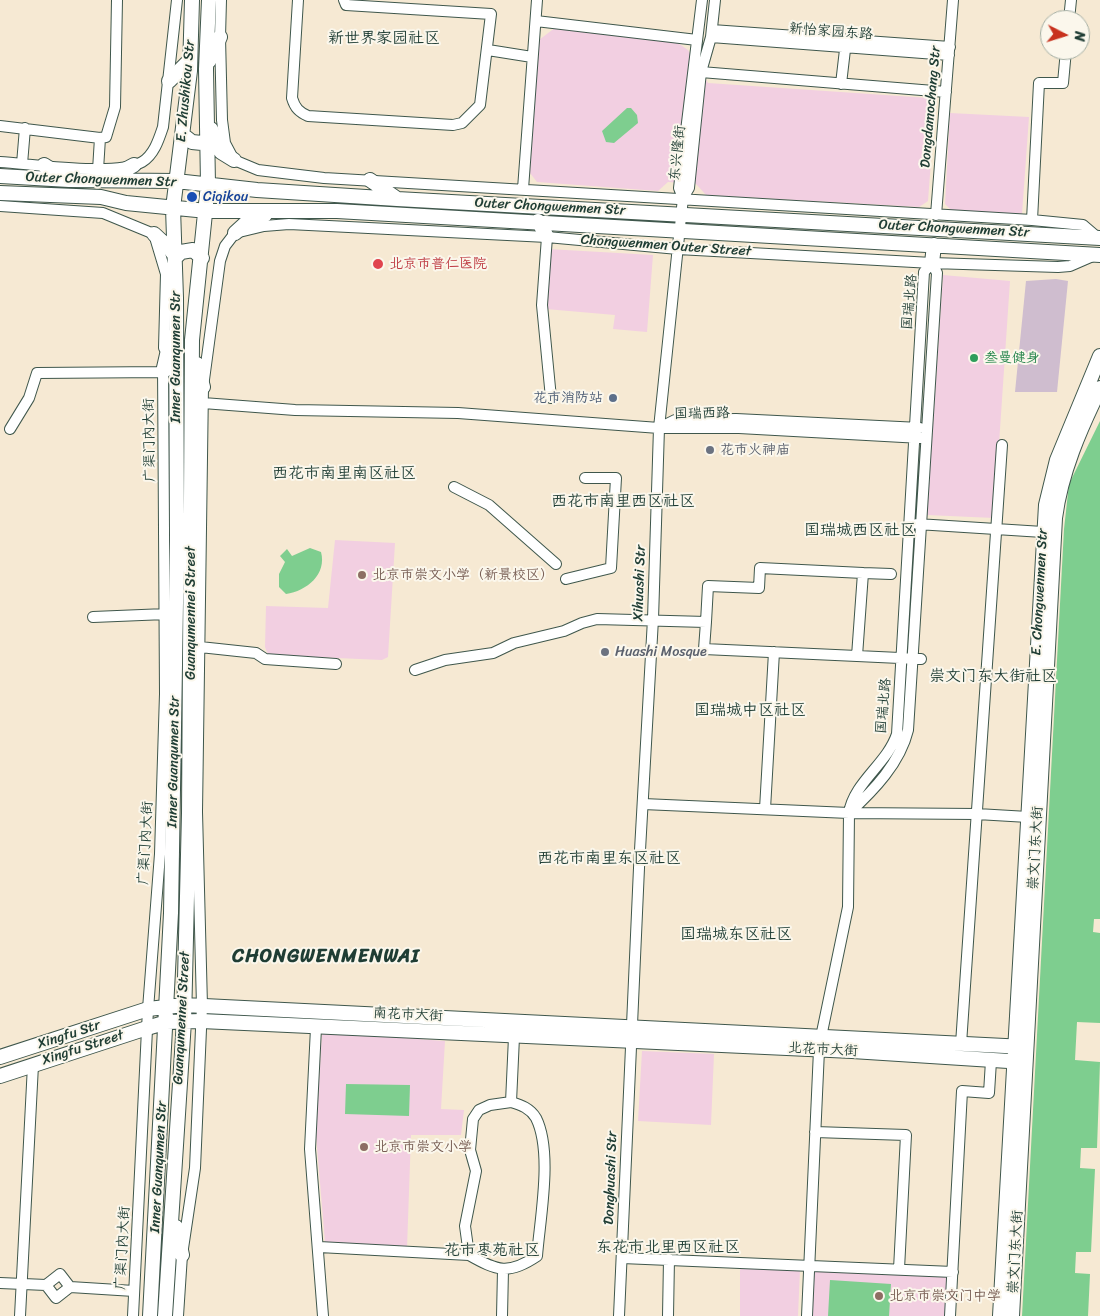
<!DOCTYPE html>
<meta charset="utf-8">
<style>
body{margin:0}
#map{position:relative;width:1100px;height:1316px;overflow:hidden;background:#f6e9d3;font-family:Sriracha,sans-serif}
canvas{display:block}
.north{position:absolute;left:1040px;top:10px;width:50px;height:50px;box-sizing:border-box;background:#fbf7ec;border:1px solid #a3ada2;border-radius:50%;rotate:95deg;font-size:14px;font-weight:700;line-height:20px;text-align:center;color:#1f3d34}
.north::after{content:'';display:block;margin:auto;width:18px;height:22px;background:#c8321e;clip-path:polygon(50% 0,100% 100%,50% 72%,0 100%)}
</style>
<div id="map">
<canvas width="1100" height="1316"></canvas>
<div class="north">N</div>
</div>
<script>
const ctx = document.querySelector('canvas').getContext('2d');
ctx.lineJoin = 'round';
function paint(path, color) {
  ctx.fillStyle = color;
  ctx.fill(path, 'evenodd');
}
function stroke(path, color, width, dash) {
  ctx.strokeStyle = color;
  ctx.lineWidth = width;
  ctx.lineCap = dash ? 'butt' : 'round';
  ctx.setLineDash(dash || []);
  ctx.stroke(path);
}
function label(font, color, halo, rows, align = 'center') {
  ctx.font = font + ' Sriracha,"LXGW WenKai TC",sans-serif';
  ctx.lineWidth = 4;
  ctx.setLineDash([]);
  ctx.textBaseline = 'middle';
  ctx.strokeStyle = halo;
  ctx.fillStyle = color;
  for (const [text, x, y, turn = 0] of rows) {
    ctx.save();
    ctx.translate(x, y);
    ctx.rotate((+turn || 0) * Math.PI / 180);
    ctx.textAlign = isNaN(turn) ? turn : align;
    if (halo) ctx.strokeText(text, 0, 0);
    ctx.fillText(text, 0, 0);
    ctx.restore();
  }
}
const built = new Path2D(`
 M556,27L675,41L688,50L708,83L929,98L935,108L928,201L919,207L706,195L696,184L668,182L658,191L537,182L530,173L539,40Z
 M950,113L1029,117L1022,214L952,211L945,204Z
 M548,249L653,255L647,332L613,329L615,315L546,309Z
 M943,275L1010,281L994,518L927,515Z
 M335,540L395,543L388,657L382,660L268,655L265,647L266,606L328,608Z
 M322,1032L445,1041L441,1109L464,1110L461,1135H411L407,1248L325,1242L316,1135Z
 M642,1051L714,1054L711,1125L638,1121Z
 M740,1268L800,1270L798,1316H740Z
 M814,1271L947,1275L945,1316H812Z`);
const industrial = new Path2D(`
 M1056,279L1068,281L1057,392H1015L1026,281Z`);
const green = new Path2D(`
 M627,108H631L637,115L638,123L614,143L606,142L602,131Z
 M1100,421V919H1094L1093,932L1100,933V1023L1077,1022L1075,1060L1100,1062L1097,1148H1081L1080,1168L1095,1169L1091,1252H1076L1075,1273L1090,1274L1088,1316H1022L1064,529L1069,484Z
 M310,548L321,552C327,574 307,591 286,594L279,587V574L285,562L280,556L287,549L292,556Z
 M346,1084L410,1085L409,1116L345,1114Z
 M830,1280L891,1284L889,1316H828Z`);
const minor = new Path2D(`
 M221,0L220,37L222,120L225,143L234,160L258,170L324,178L1032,220L1083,225L1098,238
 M298,0L292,98C295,108 299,112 308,116L453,125L462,123L480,105L491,14L346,5L344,0
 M1069,20L1071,0
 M536,21L697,40
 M712,30L950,47
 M711,37L949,55
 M488,50L532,57
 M701,72L946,92
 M841,84L846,41
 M0,126L100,138L98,170
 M100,138L106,137L115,107L117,0
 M0,162C33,164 116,177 142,162C154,155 159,139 163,127L177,0
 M22,164L25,128
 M523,189L537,0
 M683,198L679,188L702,0
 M0,206L103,213L154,234L166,274L164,348
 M936,215L953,0
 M1032,220L1039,83H1063L1066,50
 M547,237L542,305L551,398
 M203,403L295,410L458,413L659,428H739L921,438
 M659,428L675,420L736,419L920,428
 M10,429L29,398L37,373L163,372
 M454,487L489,505L556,564
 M917,524L1043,532
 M863,573L891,574
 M566,579L611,568L616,478H585
 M93,617L166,614
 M200,647L256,653L265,659L336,664
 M857,656L921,659
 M415,670L445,660L493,653L514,643L564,631L582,623L597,619L706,622L708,586L759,588L760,568L863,573L857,656L704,649L706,622
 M643,804L849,813L977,814L1028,817
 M765,809L774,652
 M316,1028L310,1149L323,1316
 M821,1037L848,907L849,813C854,782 887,764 897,734L924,272L932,263L937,273L908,730C900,763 874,790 849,813
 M961,1044L1002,445
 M511,1102C521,1105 530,1108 536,1118C553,1152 540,1218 537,1256C509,1275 497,1271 469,1255L465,1226L476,1171L470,1150L473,1119L479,1110L490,1105Z
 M511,1102L514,1037
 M815,1132L906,1135L899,1269
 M319,1247L469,1255
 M622,1258L953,1272
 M60,1274L70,1287L56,1298L46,1285Z
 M0,1283L46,1285
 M70,1287L134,1291
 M20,1316L33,1065
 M133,1316L148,1009L160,854L165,694L163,365
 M178,1316L182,1255L195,1168L202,1006L197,812L203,387L220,261L225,246L235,233L264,226L289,224L547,237L678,249L932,263L1058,267L1070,266L1093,256
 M502,1316L503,1270
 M619,1316L639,868L653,619L659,428L683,198L689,188L701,72L711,37L715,0
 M668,1316L669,1259
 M807,1316L819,1050
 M950,1316L962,1091L989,1093L991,1061`);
const major = new Path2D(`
 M209,61L220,37
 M169,81L190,60
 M211,129L221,152L234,160
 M183,135L192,142L202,143L208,138
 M44,165L66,179
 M0,176L69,180L176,181L257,190L397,199L1100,238
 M108,179L134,165
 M370,180L396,198
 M0,193L101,197L126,203L207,211H337L1100,255
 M538,221L547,237
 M235,233L247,222L265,215
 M154,234L168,247L176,257L181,252L193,250L202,258
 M932,263L934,245
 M197,364L203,387
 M163,372L171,337
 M0,1057L148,1009L184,1005L1025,1047
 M0,1076L147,1028L167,1022L201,1021L852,1051L1024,1062
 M176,1227L182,1255
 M150,1316L171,913L177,541L176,298L173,208L190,71L192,0
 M165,1316L184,1021L189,813L192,340L208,184L206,69L209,0
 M1000,1316L1046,505L1057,460L1100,356
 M1012,1316L1055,518C1061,472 1080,429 1100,388`);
const markers = [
 [192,197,6,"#1a4fb4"],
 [378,264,6,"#e0444e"],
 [974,358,5,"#2e9e5b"],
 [613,398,5,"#5c6f8a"],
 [710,450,5,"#6b7280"],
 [362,575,5,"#8d6e63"],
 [605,652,5,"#6b7280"],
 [364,1147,5,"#8d6e63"],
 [879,1296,5,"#8d6e63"]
];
const streetNames = [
 ["新怡家园东路",831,32,4],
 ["E. Zhushikou Str",186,91,-85],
 ["Dongdamochang Str",931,107,-85],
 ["东兴隆街",678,153,-84],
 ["Outer Chongwenmen Str",101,180,2],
 ["Outer Chongwenmen Str",550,207,3],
 ["Outer Chongwenmen Str",954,229,3],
 ["Chongwenmen Outer Street",666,246,4],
 ["国瑞北路",910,302,-85],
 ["Inner Guanqumen Str",176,357,-90],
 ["国瑞西路",702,414,-1],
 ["广渠门内大街",150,440,-91],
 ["Xihuashi Str",640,583,-88],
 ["E. Chongwenmen Str",1040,592,-87],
 ["Guanqumennei Street",191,613,-90],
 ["国瑞北路",884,706,-85],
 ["Inner Guanqumen Str",174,762,-89],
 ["广渠门内大街",146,843,-87],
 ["崇文门东大街",1036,848,-87],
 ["南花市大街",408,1015,3],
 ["Guanqumennei Street",182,1018,-87],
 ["Xingfu Str",69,1035,-18],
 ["Xingfu Street",83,1048,-18],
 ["北花市大街",823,1050,3],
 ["Inner Guanqumen Str",159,1167,-87],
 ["Donghuashi Str",611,1178,-88],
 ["广渠门内大街",123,1248,-87],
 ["崇文门东大街",1016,1252,-87]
];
const transitNames = [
 ["Ciqikou",203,197]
];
const healthNames = [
 ["北京市普仁医院",389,264]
];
const leisureNames = [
 ["叁曼健身",984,358]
];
const serviceNames = [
 ["花市消防站",603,398]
];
const worshipNames = [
 ["花市火神庙",720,450],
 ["Huashi Mosque",615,652]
];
const educationNames = [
 ["北京市崇文小学（新景校区）",372,575],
 ["北京市崇文小学",374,1147],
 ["北京市崇文门中学",889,1296]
];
const quarterNames = [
 ["新世界家园社区",384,39],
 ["西花市南里南区社区",344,474],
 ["西花市南里西区社区",623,502],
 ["国瑞城西区社区",860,531],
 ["崇文门东大街社区",993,677],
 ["国瑞城中区社区",750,711],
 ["西花市南里东区社区",609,859],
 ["国瑞城东区社区",736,935],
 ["东花市北里西区社区",668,1248],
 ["花市枣苑社区",492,1251]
];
const districtNames = [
 ["CHONGWENMENWAI",326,957]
];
paint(built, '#f2cfe1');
paint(industrial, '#cfbdcf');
paint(green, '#7ece8f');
stroke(minor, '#3f574c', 12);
stroke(major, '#3f574c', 16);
stroke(minor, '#fff', 10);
stroke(major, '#fff', 14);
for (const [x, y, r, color] of markers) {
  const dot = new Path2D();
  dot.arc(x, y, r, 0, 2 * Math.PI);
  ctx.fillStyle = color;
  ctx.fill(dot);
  stroke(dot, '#fbf7ec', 2);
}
label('14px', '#1f3d34', '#fbf7ec', streetNames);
label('14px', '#164399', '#fbf7ec', transitNames, 'left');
label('14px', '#be3a42', '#fbf7ec', healthNames, 'left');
label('14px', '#27864d', '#fbf7ec', leisureNames, 'left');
label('14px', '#4e5e75', '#fbf7ec', serviceNames, 'right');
label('14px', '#5b616d', '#fbf7ec', worshipNames, 'left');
label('14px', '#785e54', '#fbf7ec', educationNames, 'left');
label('16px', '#1f3d34', '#fbf7ec', quarterNames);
ctx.letterSpacing = '1px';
label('bold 19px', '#1f3d34', '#fbf7ec', districtNames);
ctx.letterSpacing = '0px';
</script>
